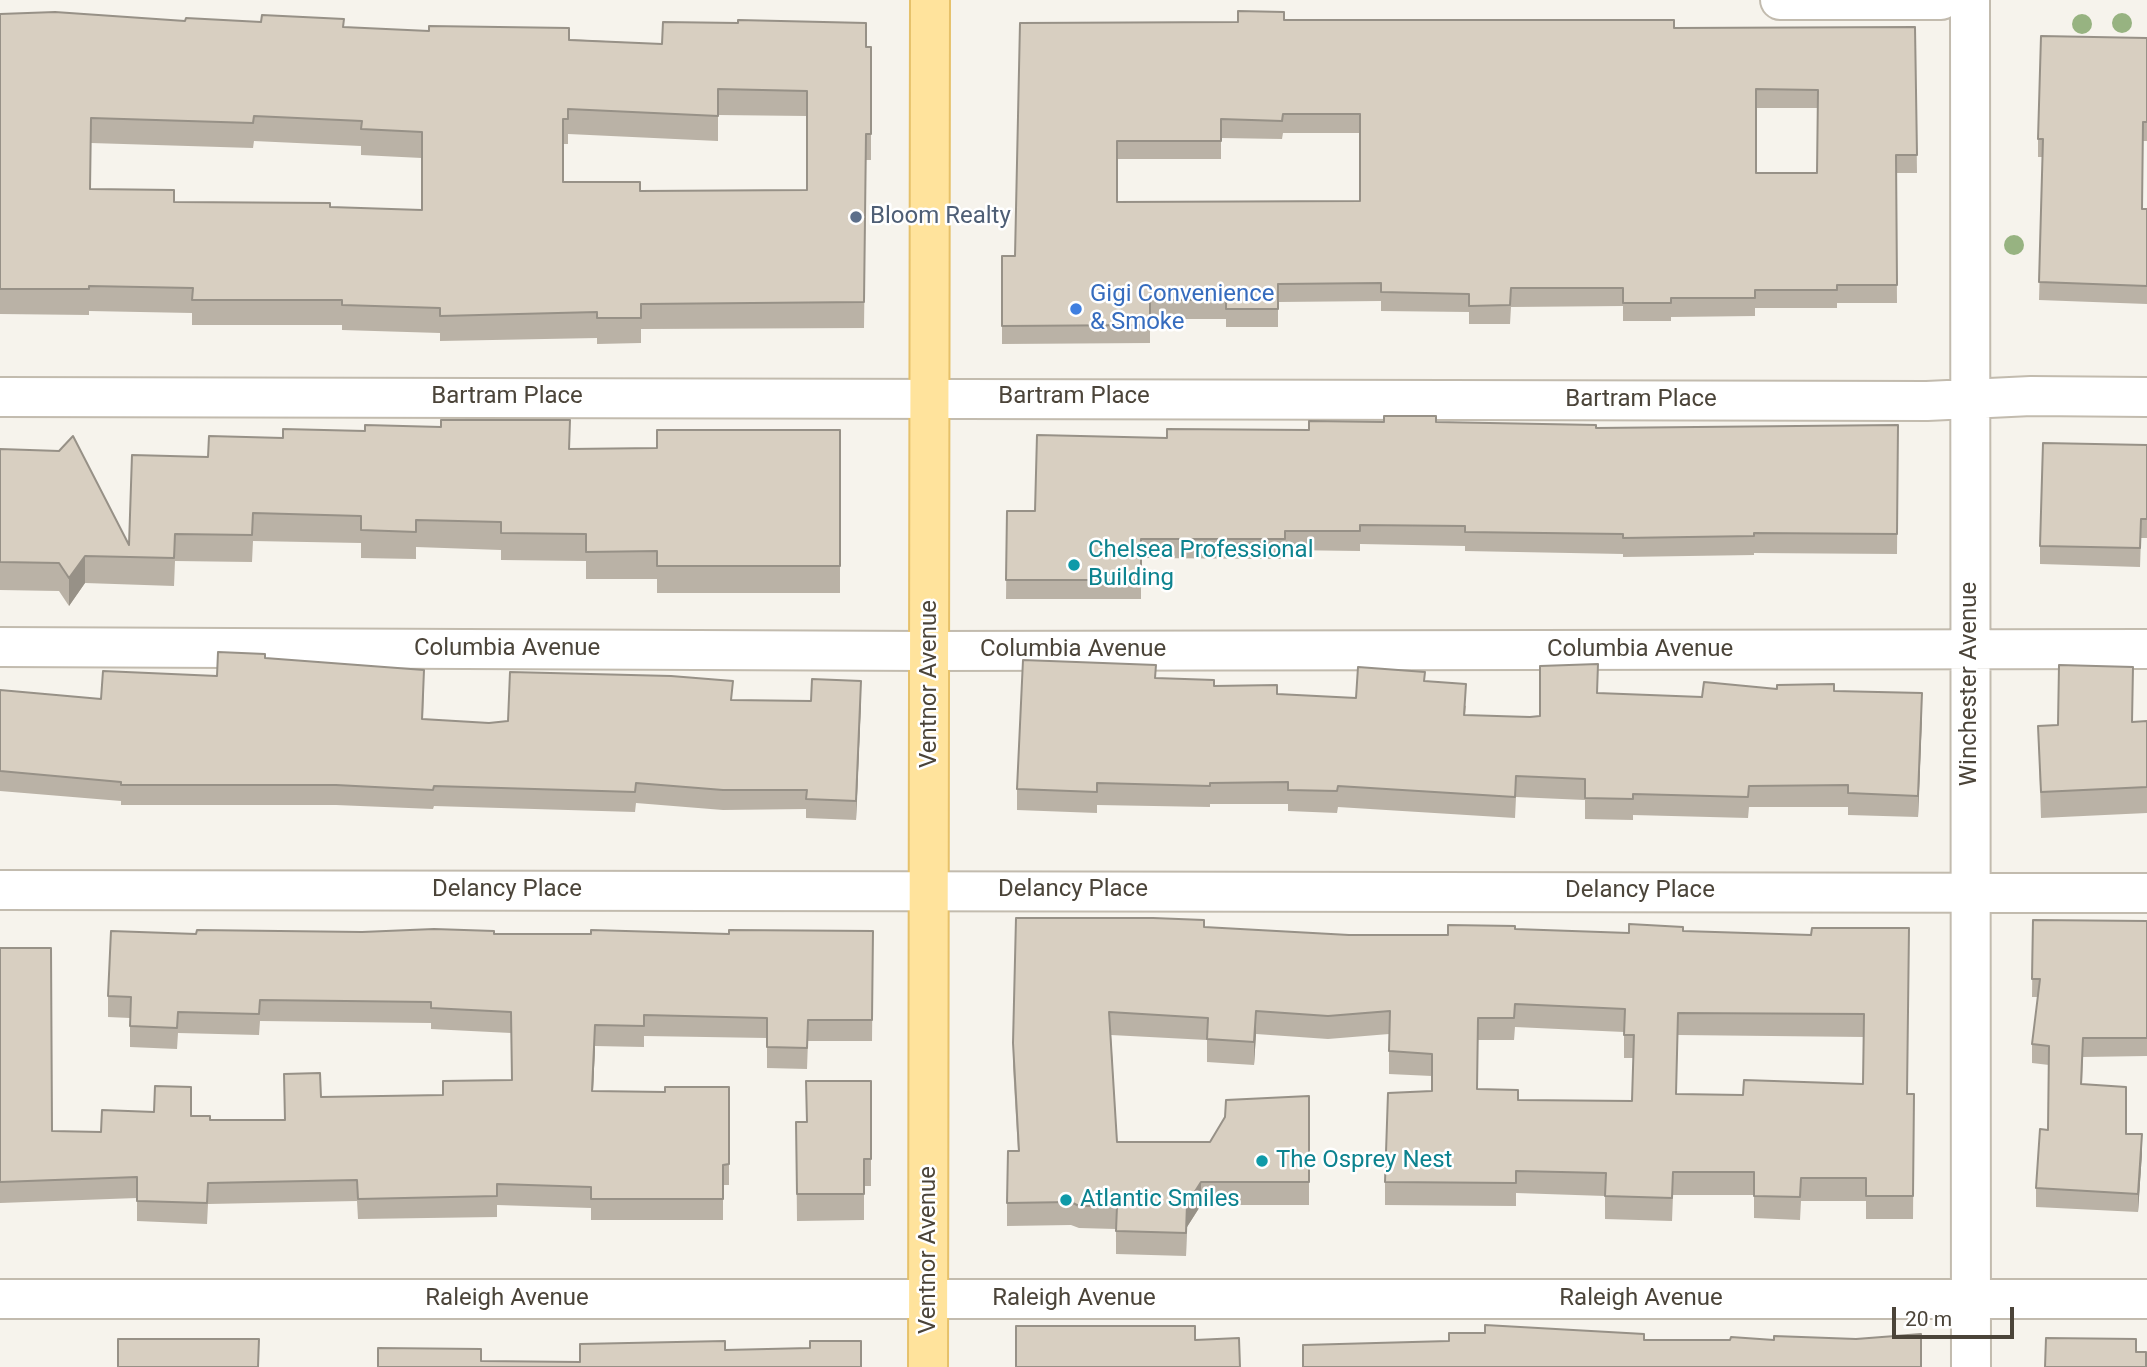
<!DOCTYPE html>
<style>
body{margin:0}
#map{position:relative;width:2147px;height:1367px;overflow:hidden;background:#f6f3ec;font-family:Roboto,sans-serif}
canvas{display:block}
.scale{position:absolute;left:1892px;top:1307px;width:122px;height:32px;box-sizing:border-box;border:4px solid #4b4439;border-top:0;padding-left:9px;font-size:21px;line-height:24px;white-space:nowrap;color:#4b4439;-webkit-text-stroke:5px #fff;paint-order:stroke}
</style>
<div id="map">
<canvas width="2147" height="1367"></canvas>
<div class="scale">20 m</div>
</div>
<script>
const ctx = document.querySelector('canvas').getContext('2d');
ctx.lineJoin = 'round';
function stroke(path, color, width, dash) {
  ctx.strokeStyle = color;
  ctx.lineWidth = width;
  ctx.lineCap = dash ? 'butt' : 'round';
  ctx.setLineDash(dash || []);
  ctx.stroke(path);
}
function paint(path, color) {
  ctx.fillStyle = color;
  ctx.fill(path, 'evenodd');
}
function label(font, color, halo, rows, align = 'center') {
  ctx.font = font + ' Roboto,sans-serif';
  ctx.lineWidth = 5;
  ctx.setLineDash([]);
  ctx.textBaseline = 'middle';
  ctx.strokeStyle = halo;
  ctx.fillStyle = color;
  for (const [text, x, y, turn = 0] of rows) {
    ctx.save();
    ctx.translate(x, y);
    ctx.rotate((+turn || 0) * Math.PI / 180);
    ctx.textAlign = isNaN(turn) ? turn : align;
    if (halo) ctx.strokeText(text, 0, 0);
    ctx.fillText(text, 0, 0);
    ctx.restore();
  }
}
const street = new Path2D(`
 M1780,0H1941
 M1970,0L1971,1367
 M0,397L1927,401L2031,396L2147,397
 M0,647L929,651L2147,649
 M0,890L2147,893
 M0,1299H2147`);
const primary = new Path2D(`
 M928,1367L930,0`);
const trees = [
 [2122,23],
 [2082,24],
 [2014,245]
];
const wall = new Path2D(`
 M0,14L344,27L662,44L871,47V160H866L864,328L641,329V343L597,344V338L440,341V333L342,330V325H192V313L89,311V315L0,314ZM718,115L807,116V190L640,191L563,182V144H568V134L718,141ZM254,141L361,146V155L422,158V210L174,202L91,189V143L253,148Z
 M1284,20L1674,28L1915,27L1917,173H1896L1897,303H1837V308H1755V316L1671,317V321H1623V306L1511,307L1510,324H1469V312L1381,311V301L1278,302V327H1226V319H1150V343L1002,344V256H1015L1020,23L1238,22ZM1756,108H1818L1817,173H1756ZM1283,133H1360V201L1117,202V159H1221V138L1282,139Z
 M2147,38V141H2143L2142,209H2147V304L2039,300L2043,157H2038V139Z
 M1384,422H1436L1596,428L1898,425L1897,554L1754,553V555L1623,557V554L1465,551V546L1360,544V551L1285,550V559L1141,558V599H1006L1007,511H1035L1167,438L1309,430Z
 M840,430V593H657V579H586V561L501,560V550L416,547V559L361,558V543L253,541L252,562L175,561L174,586L85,583L69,606L59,591L0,590V449L129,545L208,457L570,449L657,448Z
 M2147,445V538H2141L2140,567L2040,564V546Z
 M265,658L424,689L423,719L489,723L733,700L861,701L856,820L806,818V809L723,810L636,803L635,812L434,806L433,809L336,805H121V801L0,791V690L101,699L217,676Z
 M1156,678L1277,694L1356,698L1425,681L1466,706L1465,715L1530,717L1540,716L1598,693L1702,697L1777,689L1834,691L1922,715L1918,817L1848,815V807H1749L1748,818L1633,815V820L1585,819V800L1516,797L1515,818L1338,807L1337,813L1288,811V804H1210V807L1097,805V813L1017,810V789Z
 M2133,693L2132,722L2147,721V813L2041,818L2038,726L2058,725Z
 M2033,920L2147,921V1056L2083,1057L2082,1084L2142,1153L2138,1212L2036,1207V1188L2048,1130L2049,1065L2032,1063V1044L2038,997H2032Z
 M1204,927L1349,935H1448L1515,929L1629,933L1683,931L1811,935L1909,928L1907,1094H1914L1913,1219H1866V1201H1801L1800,1220L1754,1218V1195H1673L1672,1221L1605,1219V1196L1516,1193V1206L1385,1205V1182L1432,1091V1076L1389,1074V1034L1328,1039L1256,1034L1254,1065L1207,1062V1040L1111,1035L1117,1142H1210L1309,1096V1205H1201L1187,1227L1186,1256L1116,1254V1229L1079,1228L1071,1225L1007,1226V1203L1018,1151L1013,1066V1043ZM1515,1027L1624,1032V1058H1634L1632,1101L1518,1100L1478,1089V1040H1514ZM1678,1035L1864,1037L1863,1084L1743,1095L1676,1094Z
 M873,931L872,1041H808L807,1069L767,1068V1038L644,1036V1047L595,1046L593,1091L665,1092L729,1087V1185H723V1220H591V1208L497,1205V1217L358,1219L357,1201L208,1204L207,1224L137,1221V1198L0,1203V948L52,1131L101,1132L191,1116L210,1120H285L321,1097L443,1095L511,1080V1033L431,1029V1023L260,1021L259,1035L178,1033L177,1049L130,1047V1018L108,1017V996L196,934H729Z
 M796,1122L871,1159V1186H864V1220L797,1221Z`);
const shadedWall = new Path2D(`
 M85,556V583L69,606V578Z
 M861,681V701L856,820V801Z
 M1922,693V715L1918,817V796Z
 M1256,1011V1034L1254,1065V1042Z
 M595,1025V1046L592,1112V1091Z
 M2142,1134V1153L2138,1212V1194Z
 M1201,1182V1205L1187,1227L1186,1256L1187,1204Z`);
const building = new Path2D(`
 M1238,11L1284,12V20H1674V28L1915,27L1917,155H1896L1897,285H1837V290H1755V298H1671V303H1623V288H1511L1510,305L1469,306V294L1381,292V283L1278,284V309H1226V300H1150V325L1002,326V256H1015L1020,23L1238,22ZM1756,89L1818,90L1817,173H1756ZM1283,114H1360V201L1117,202V141H1221V119L1282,121Z
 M55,12L185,21L186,18L261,22L262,15L344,19L343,27L429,31V26L569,28V40L662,44L663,22L738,23V20L866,23V47H871V134H866L864,302L641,304V318H597V312L440,316V308L342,305V300H192L193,288L89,286V289H0V14ZM718,89L807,91V190L640,191V182H563V119H568V109L718,116ZM254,116L362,121L361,129L422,132V210L330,207V203L174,202V190L90,189L91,118L253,123Z
 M2041,36L2147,38V122H2143L2142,209H2147V286L2039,282L2043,139H2038Z
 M1384,416H1436V422L1596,425V428L1898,425L1897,534L1754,533V536L1623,538V534L1465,532V526L1360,525V531H1285V539H1141V580H1006L1007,511H1035L1037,435L1167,438V429L1309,430V421L1384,422Z
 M441,420H570L569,449L657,448V430H840V566H657V551L586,552V534L501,533V522L416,520V532L361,530V516L253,513L252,535L175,534L174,558L85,556L69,578L59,563L0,562V449L59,451L73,436L129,545L132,455L208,457L209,436L283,438V429L365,431V425L441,427Z
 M2043,443L2147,445V519H2141L2140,548L2040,546Z
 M218,652L265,654V658L424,670L422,719L489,723L508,721L510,672L671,676L733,681L731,700L811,701L812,679L861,681L856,801L806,799L807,790H723L636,783L635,792L434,786L433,790L336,785H121V782L0,771V690L101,699L103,671L217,676Z
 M1023,660L1156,665L1155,678L1214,680V686L1277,685V694L1356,698L1358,667L1425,672L1424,681L1466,684L1464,715L1530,717L1540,716V666L1598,664L1597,693L1702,697L1704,682L1777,689V685L1834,684V691L1922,693L1918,796L1848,793V785L1749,786L1748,797L1633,794V799L1585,798V779L1516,776L1515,797L1338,786L1337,791L1288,790V782L1210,783V786L1097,783V792L1017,789Z
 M2059,665L2133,667L2132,722L2147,721V787L2041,792L2038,726L2058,725Z
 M1016,918H1153L1204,920V927L1349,935H1448V925L1515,926V929L1629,933V924L1683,927V931L1811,935L1812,928H1909L1907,1094H1914L1913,1196H1866V1178H1801L1800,1197L1754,1196V1172H1673L1672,1198L1605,1196L1606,1173L1516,1171V1183L1385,1182L1388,1093L1432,1091V1054L1389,1051L1390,1011L1328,1016L1256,1011L1254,1042L1207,1039L1208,1018L1109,1012L1117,1142H1210L1225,1117L1226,1100L1309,1096V1182H1201L1187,1204L1186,1233L1116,1231L1117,1206H1079L1071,1202L1007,1203L1008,1151H1019L1013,1043ZM1515,1004L1625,1009L1624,1035H1634L1632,1101L1518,1100V1090L1477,1089L1478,1018H1514ZM1678,1013L1864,1014L1863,1084L1744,1080L1743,1095L1676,1094Z
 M2033,920L2147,921V1038H2083L2081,1084L2126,1087V1134H2142L2138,1194L2036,1188L2040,1129L2048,1130L2049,1046L2032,1044L2040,979H2032Z
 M434,929L494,931V934H591V930L729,934V930L873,931L872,1020H808L807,1048L767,1047V1018L644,1015V1026L595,1025L592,1091L665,1092V1087H729V1164L723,1165V1199H591V1187L497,1184V1196L358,1199L357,1180L208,1183L207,1203L137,1201V1177L0,1182V948H51L52,1131L101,1132L102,1110L154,1112L155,1086L191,1087V1116H210V1120H285L284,1074L320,1073L321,1097L443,1095V1081L512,1080L511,1012L431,1008V1002L260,1000L259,1014L178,1012L177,1028L130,1026L131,997L108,996L111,931L196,934L197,930L362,932Z
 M806,1081H871V1159H864V1194H797L796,1122H807Z
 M1485,1325L1644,1334V1340H1730L1731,1337L1774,1340V1336L1856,1339L1921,1334V1367H1303V1345L1449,1341V1333H1485Z
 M1016,1326H1195V1340L1239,1338L1240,1367H1016Z
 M2046,1338L2136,1339V1352H2146V1367H2045Z
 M118,1339H259L258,1367H118Z
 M725,1341V1350L810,1348V1341H861V1367H378V1348L481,1349V1361L580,1362V1344Z`);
const markers = [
 [856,217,7,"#5c6f8a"],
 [1076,309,7,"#3f7fe0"],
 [1074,565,7,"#0f9aa8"],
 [1262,1161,7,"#0f9aa8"],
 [1066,1200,7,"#0f9aa8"]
];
const serviceNames = [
 ["Bloom Realty",870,217]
];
const shopNames = [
 ["Gigi Convenience",1090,295],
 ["& Smoke",1090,323]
];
const streetNames = [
 ["Bartram Place",507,397],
 ["Bartram Place",1074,397],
 ["Bartram Place",1641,400],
 ["Columbia Avenue",507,649],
 ["Columbia Avenue",1073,650],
 ["Columbia Avenue",1640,650],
 ["Ventnor Avenue",930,684,-90],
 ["Winchester Avenue",1970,684,-90],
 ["Delancy Place",507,890],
 ["Delancy Place",1073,890],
 ["Delancy Place",1640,891],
 ["Ventnor Avenue",929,1250,-90],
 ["Raleigh Avenue",507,1299],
 ["Raleigh Avenue",1074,1299],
 ["Raleigh Avenue",1641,1299]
];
const cultureNames = [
 ["Chelsea Professional",1088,551],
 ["Building",1088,579],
 ["The Osprey Nest",1276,1161],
 ["Atlantic Smiles",1080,1200]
];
stroke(street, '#c2bbae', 42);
stroke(primary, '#e6c16a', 42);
stroke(street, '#fff', 38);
stroke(primary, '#ffe39c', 38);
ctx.fillStyle = '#97b381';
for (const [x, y] of trees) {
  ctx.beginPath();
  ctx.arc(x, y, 10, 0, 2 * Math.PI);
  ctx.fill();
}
paint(wall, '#bab2a6');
paint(shadedWall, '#979187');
paint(building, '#d8cfc1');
stroke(building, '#979187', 2);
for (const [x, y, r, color] of markers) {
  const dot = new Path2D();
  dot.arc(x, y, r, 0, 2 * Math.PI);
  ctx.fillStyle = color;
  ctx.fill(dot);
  stroke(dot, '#fff', 2.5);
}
label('24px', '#4e5e75', '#fff', serviceNames, 'left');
label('24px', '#366cbe', '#fff', shopNames, 'left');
label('24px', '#4b4439', '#fff', streetNames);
label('24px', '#0d838f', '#fff', cultureNames, 'left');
</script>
